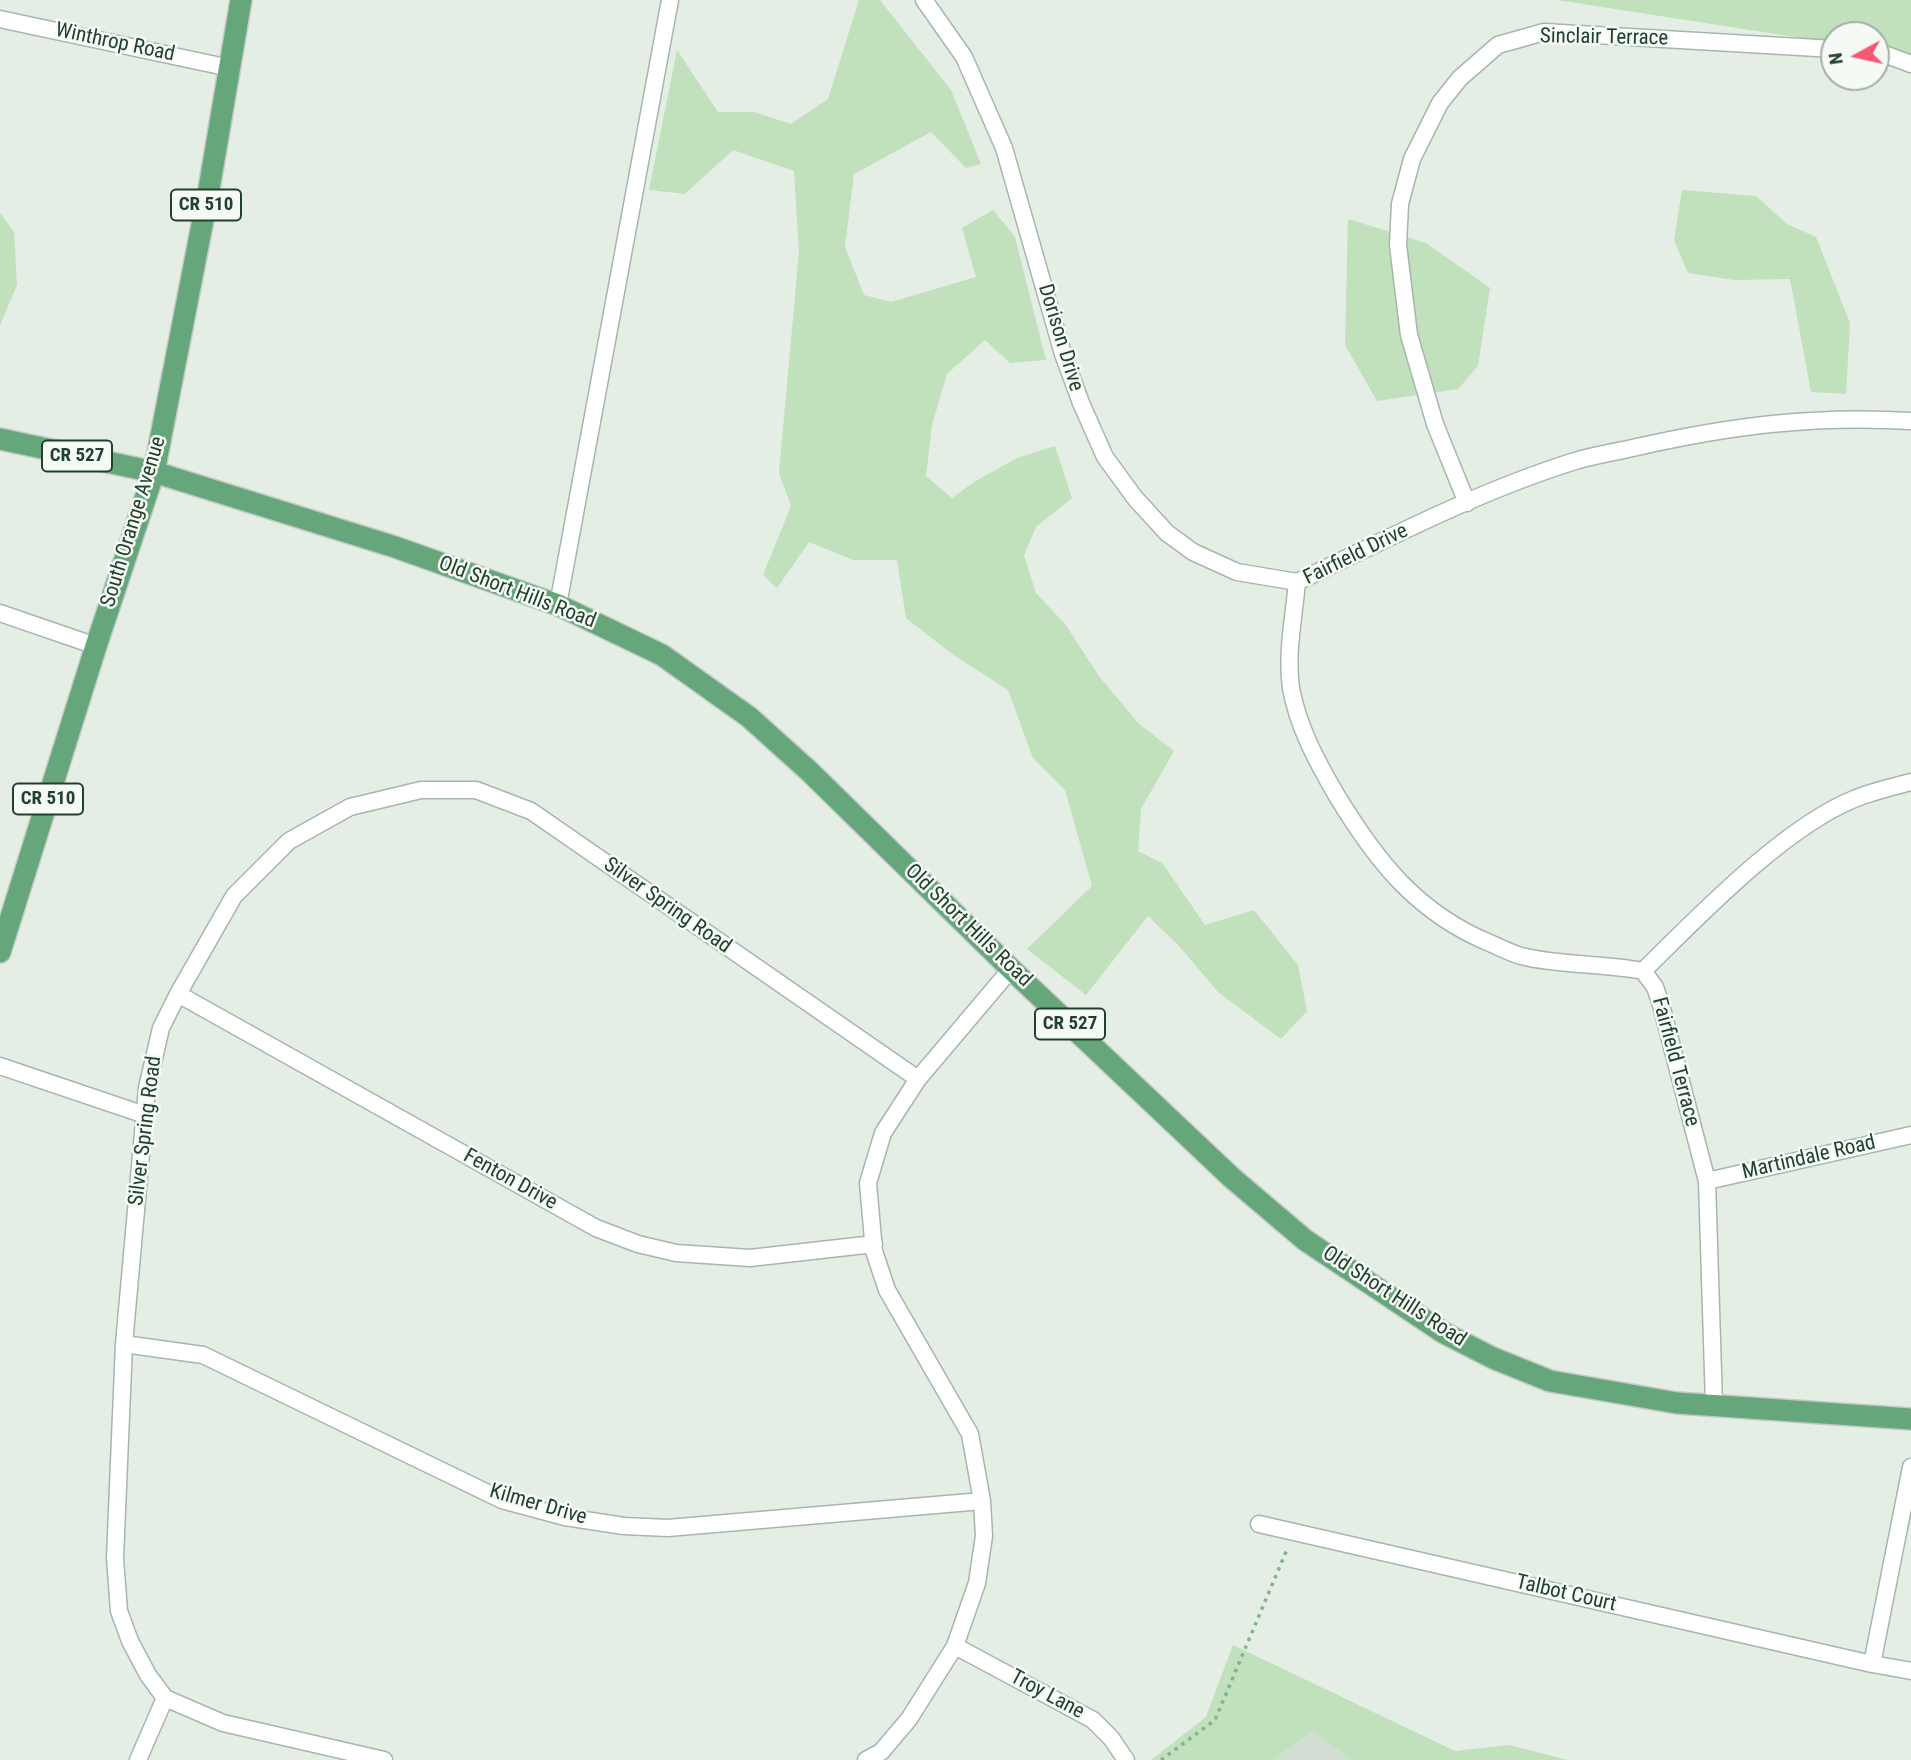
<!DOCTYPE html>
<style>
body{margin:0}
#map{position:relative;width:1911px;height:1760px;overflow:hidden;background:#e4eee5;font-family:"Roboto Condensed",sans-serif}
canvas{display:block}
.north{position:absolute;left:1820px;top:21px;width:70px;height:70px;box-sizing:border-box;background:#f5faf5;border:2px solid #a1b0a5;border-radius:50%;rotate:262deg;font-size:19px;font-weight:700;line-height:28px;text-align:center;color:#22412c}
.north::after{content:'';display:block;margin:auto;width:24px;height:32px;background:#f85872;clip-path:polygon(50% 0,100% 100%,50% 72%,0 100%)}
</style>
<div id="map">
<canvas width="1911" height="1760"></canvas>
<div class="north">N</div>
</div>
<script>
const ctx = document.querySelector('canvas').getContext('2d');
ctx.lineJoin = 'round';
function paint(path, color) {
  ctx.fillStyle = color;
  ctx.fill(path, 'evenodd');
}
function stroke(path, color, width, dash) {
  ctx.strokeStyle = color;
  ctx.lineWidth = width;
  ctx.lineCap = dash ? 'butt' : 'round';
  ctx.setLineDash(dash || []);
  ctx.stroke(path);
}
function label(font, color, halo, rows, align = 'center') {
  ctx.font = font + ' "Roboto Condensed",sans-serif';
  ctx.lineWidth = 5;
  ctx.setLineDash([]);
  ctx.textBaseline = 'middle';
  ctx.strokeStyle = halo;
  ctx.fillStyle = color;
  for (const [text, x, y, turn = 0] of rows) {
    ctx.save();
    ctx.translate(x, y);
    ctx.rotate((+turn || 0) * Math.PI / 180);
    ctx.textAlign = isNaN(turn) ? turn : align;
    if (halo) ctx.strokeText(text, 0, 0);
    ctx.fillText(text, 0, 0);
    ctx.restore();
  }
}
const built = new Path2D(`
 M1313,1731L1351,1760H1273Z`);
const green = new Path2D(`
 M859,0H880L951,90L981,164L966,168L931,132L854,174L845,247L864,295L891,302L976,277L962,228L993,210L1015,237L1046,360L1010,363L985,340L947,374L932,425L926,476L952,498L974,482L1017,458L1055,446L1072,498L1036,527L1024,555L1036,593L1065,624L1099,676L1139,724L1174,751L1141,809L1138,851L1163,864L1205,925L1254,910L1298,965L1307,1011L1281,1039L1218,992L1179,946L1148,916L1086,995L1027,949L1092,886L1065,790L1033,758L1008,690L952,654L906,618L897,560H853L809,542L777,588L763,575L791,506L779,473L799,251L794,171L733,150L685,194L649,190L677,50L718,112H754L791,124L828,99Z
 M1557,0H1911V55L1876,49V35H1834V43Z
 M1682,190L1756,196L1787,224L1816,237L1850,323L1846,394L1811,392L1790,279L1734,280L1688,273L1674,240Z
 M0,213L14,232L17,285L0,325Z
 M1348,219L1426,243L1490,288L1478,366L1458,389L1377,401L1345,345Z
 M1233,1645L1455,1751L1509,1745L1568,1760H1351L1313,1731L1273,1760H1151L1206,1717Z`);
const path = new Path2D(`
 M1161,1760L1215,1720L1288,1547`);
const minor = new Path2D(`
 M924,0L964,57L1004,148L1063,354L1081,403L1105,457L1135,498L1167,533L1193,552L1237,572L1297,582
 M0,19L230,68
 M1876,51L1911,64
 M1467,503L1435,424L1409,335L1398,245L1400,204L1412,159L1440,103L1460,78L1498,45L1544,32L1834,49
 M558,605L670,0
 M0,613L96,646
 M1643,971C1603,963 1561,966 1521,956C1511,953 1501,948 1492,944C1418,914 1377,862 1337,796C1317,762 1298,727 1291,688C1286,654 1294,616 1297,582C1387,539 1479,491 1575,461C1595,455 1616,452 1637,447C1730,426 1815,415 1911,421
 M1643,971L1655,987L1661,1005L1707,1181L1714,1405
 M1643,971C1699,916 1783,828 1854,799C1873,791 1892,787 1911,782
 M178,994L596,1228L638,1244L676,1253L750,1258L874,1244
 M0,1066L145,1115
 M1707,1181L1911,1135
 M124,1344L203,1355L502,1500L565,1517L624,1526L668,1528L982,1501
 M1259,1524L1872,1664L1911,1671
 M955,1646L1093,1720L1111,1738L1126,1760
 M1872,1664L1911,1467
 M138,1760L165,1698
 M384,1760L223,1723L165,1698L148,1675L130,1641L119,1611L115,1558L124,1344L147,1088L161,1028L178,994L234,896L289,841L350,807L421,790H476L531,811L918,1079
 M866,1760L881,1752L909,1719L955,1646L977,1583L984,1536L982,1501L970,1434L887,1290L874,1251L868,1183L883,1133L918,1079L1011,969`);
const primary = new Path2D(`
 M0,439L154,472L395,547L558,605L662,655L749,717L809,771L1011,969L1231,1177L1305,1240L1444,1333L1493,1358L1550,1381L1677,1403L1911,1419
 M0,952L96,646L154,472L209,189L241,0`);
const shields = [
 [206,205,70],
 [77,456,70],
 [48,799,70],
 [1070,1024,70]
];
const shieldNames = [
 ["CR 510",206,205],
 ["CR 527",77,456],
 ["CR 510",48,799],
 ["CR 527",1070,1024]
];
const streetNames = [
 ["Sinclair Terrace",1604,38,1],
 ["Winthrop Road",115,43,12],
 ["Dorison Drive",1060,338,73],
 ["South Orange Avenue",134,522,-73],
 ["Fairfield Drive",1356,555,-26],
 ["Old Short Hills Road",517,593,21],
 ["Silver Spring Road",667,906,35],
 ["Old Short Hills Road",968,926,44],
 ["Fairfield Terrace",1675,1062,75],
 ["Silver Spring Road",146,1131,-83],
 ["Martindale Road",1809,1158,-13],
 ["Fenton Drive",510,1180,29],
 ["Old Short Hills Road",1394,1297,33],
 ["Kilmer Drive",538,1505,16],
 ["Talbot Court",1566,1594,13],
 ["Troy Lane",1047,1695,28]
];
paint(built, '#d2ded4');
paint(green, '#c1e0bc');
stroke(minor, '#a6b7aa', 19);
stroke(primary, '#c1cac4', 24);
stroke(path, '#83b390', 3.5, [3.5, 5]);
stroke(minor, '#fff', 16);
stroke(primary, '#66a67b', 21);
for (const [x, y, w] of shields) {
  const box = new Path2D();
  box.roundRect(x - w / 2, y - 15.5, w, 31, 5);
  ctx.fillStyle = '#f5faf5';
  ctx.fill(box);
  stroke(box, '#22412c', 2);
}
label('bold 19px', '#22412c', null, shieldNames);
label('21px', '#22412c', '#f5faf5', streetNames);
</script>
